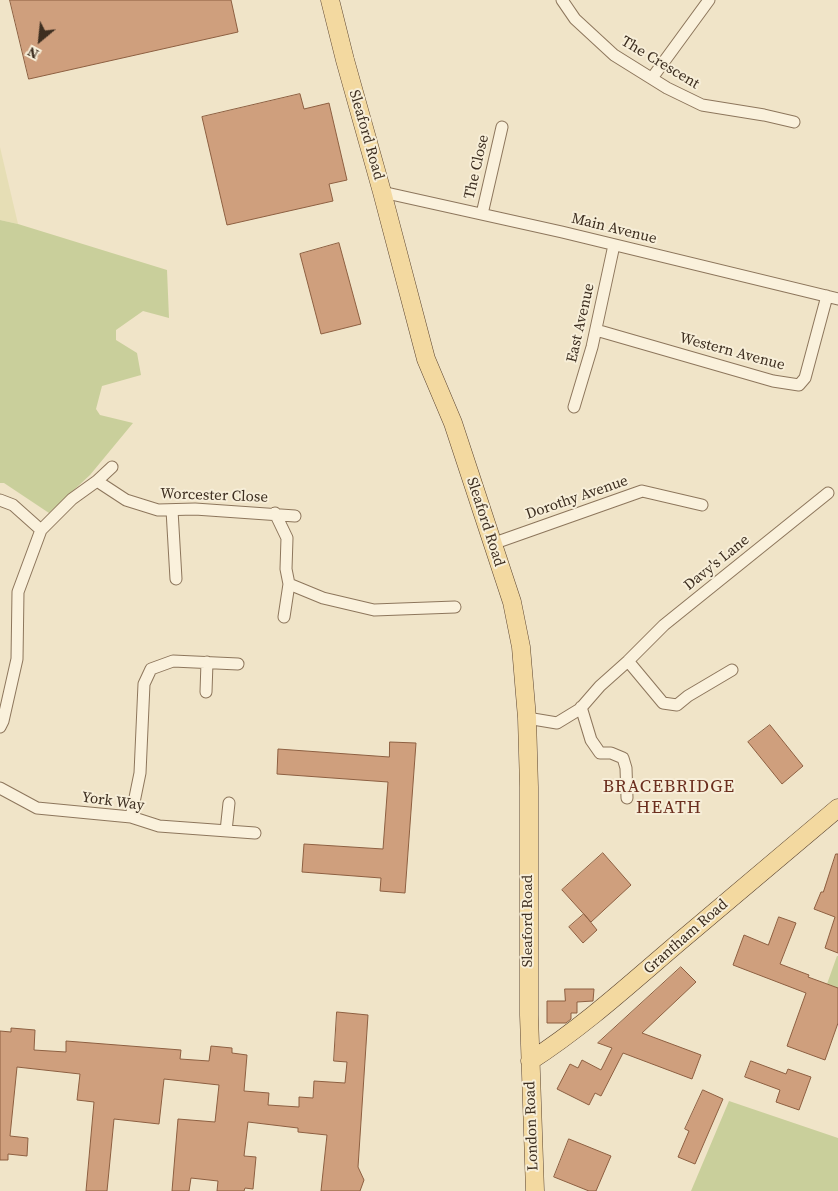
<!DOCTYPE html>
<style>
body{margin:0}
#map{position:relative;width:838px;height:1191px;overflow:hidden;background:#f0e4c8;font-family:"Source Serif 4",serif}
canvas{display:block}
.north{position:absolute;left:15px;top:15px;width:50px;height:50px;-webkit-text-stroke:4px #f7eed8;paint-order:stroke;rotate:208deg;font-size:14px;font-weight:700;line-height:20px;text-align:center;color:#3d2e20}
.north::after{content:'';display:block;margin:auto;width:18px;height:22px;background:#3d2e20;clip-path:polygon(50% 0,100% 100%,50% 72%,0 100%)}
</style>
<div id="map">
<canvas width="838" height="1191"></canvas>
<div class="north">N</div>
</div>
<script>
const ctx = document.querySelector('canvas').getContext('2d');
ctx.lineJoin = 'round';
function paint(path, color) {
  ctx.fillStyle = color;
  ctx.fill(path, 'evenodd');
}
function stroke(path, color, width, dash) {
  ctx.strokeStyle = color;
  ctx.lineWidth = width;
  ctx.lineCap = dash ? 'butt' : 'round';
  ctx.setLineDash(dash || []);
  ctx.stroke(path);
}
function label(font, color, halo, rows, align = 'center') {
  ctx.font = font + ' "Source Serif 4",serif';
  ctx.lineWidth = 4;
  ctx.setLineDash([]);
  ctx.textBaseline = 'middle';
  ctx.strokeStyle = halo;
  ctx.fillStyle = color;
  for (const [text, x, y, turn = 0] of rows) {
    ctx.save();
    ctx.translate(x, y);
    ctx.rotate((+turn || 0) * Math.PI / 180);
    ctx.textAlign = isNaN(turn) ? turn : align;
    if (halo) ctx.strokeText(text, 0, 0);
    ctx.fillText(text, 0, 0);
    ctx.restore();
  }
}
const farmland = new Path2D(`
 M0,147L18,224L0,220Z`);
const green = new Path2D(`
 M0,220L18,224L167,270L169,318L143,311L116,330V340L137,353L141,375L102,386L96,409L100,415L133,423L90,475L49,513L4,483H0Z
 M837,956H838V988L827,984Z
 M729,1101L838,1138V1191H691Z`);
const building = new Path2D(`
 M10,0H231L238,32L29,79Z
 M300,94L304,109L329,103L347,180L329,184L333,201L227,225L202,117Z
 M339,243L361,324L321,334L300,254Z
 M770,725L803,766L782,784L748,742Z
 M390,742L416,743L405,893L380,891L381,878L302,872L304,844L383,849L388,782L277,774L278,749L389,757Z
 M603,853L631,885L591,922L562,890Z
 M836,854H838V953L825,948L835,917L814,909L821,892H823Z
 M584,914L597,930L583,943L569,927Z
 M779,917L796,923L780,964L809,975L808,977L838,988V1023L825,1060L787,1046L806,993L733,965L744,935L768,945Z
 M681,967L696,982L642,1033L701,1055L692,1079L623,1053L601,1096L595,1093L589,1105L557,1089L570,1064L578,1068L582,1060L601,1070L612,1048L598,1043Z
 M565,989H594L593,1001L577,1002V1013H571V1019L566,1023H547V1001H565Z
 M337,1012L368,1015L358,1167L364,1180L360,1191H321L327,1135L298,1132V1128L248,1122L244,1156L256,1157L253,1189L245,1188L244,1191H217L218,1181L191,1178L189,1191H172L178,1119L215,1122L219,1085L164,1079L159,1124L114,1119L107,1191H86L94,1102L77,1100L80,1074L17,1067L10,1136L28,1138L27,1156L8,1154V1160H0V1031L11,1032V1028L35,1030L34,1050L66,1052V1041L181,1050L180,1059L209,1061L211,1046L232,1048V1053L247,1055L244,1091L269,1093L268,1105L299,1107V1097L313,1098L314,1081L345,1083L347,1062L334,1061Z
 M751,1061L786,1074L788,1069L811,1077L799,1110L776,1102L780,1090L745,1077Z
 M703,1090L723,1099L695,1164L678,1157L689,1131L685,1129Z
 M569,1139L611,1156L596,1191H589L554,1177Z`);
const street = new Path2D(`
 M562,0L575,19L614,55L667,88L702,105L764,115L794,122
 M652,78L709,0
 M382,192L562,232L838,299
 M482,214L502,127
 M596,330L773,381L799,385L805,378L827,296
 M574,407L592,347L614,245
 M97,481L126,500L158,510L195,509L295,516
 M0,500L13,505L41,530
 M172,510L176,579
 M275,513L287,538L286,569L289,584L284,617
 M492,544L642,491L702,505
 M289,584L323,598L374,610L455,607
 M628,661L663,703L677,705L688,696L732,670
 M206,692L207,662
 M581,707L591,740L600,753H611L623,758L626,768L627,798
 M527,718L557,723L580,709L600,686L628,661L664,625L828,493
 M0,727L3,721L17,659L18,592L41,530L72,499L97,481L112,467
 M0,788L37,808L131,817L159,826L255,833
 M131,817L140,773L144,684L151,669L173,661L238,664
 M226,831L229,803`);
const primary = new Path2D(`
 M330,0L345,60L382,192L426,359L453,423L512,602L521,647L527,718L529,787V1015L535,1191
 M530,1061C583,1027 630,984 678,943C731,898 784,853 838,808`);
const streetNames = [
 ["The Crescent",660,63,31],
 ["Sleaford Road",366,135,74],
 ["The Close",477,167,-77],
 ["Main Avenue",614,229,14],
 ["East Avenue",581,323,-77],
 ["Western Avenue",732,352,15],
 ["Worcester Close",214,496,2],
 ["Dorothy Avenue",577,498,-19],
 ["Sleaford Road",485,522,72],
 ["Davy's Lane",717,563,-39],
 ["York Way",113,802,8],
 ["Sleaford Road",528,921,-90],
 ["Grantham Road",686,937,-41],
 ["London Road",532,1126,-92]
];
const quarterNames = [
 ["BRACEBRIDGE",669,787],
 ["HEATH",669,808]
];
paint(farmland, '#e6deb5');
paint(green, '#c9cf9b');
paint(building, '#cf9f7d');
stroke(building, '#8d5f41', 1);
stroke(street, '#8d765c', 13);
stroke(primary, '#5b4430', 19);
stroke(street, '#faf1dc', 11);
stroke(primary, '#f3d9a0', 18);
label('15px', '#3d2e20', '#f7eed8', streetNames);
ctx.letterSpacing = '1px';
label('18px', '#6b2e1e', '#f7eed8', quarterNames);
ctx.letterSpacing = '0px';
</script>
